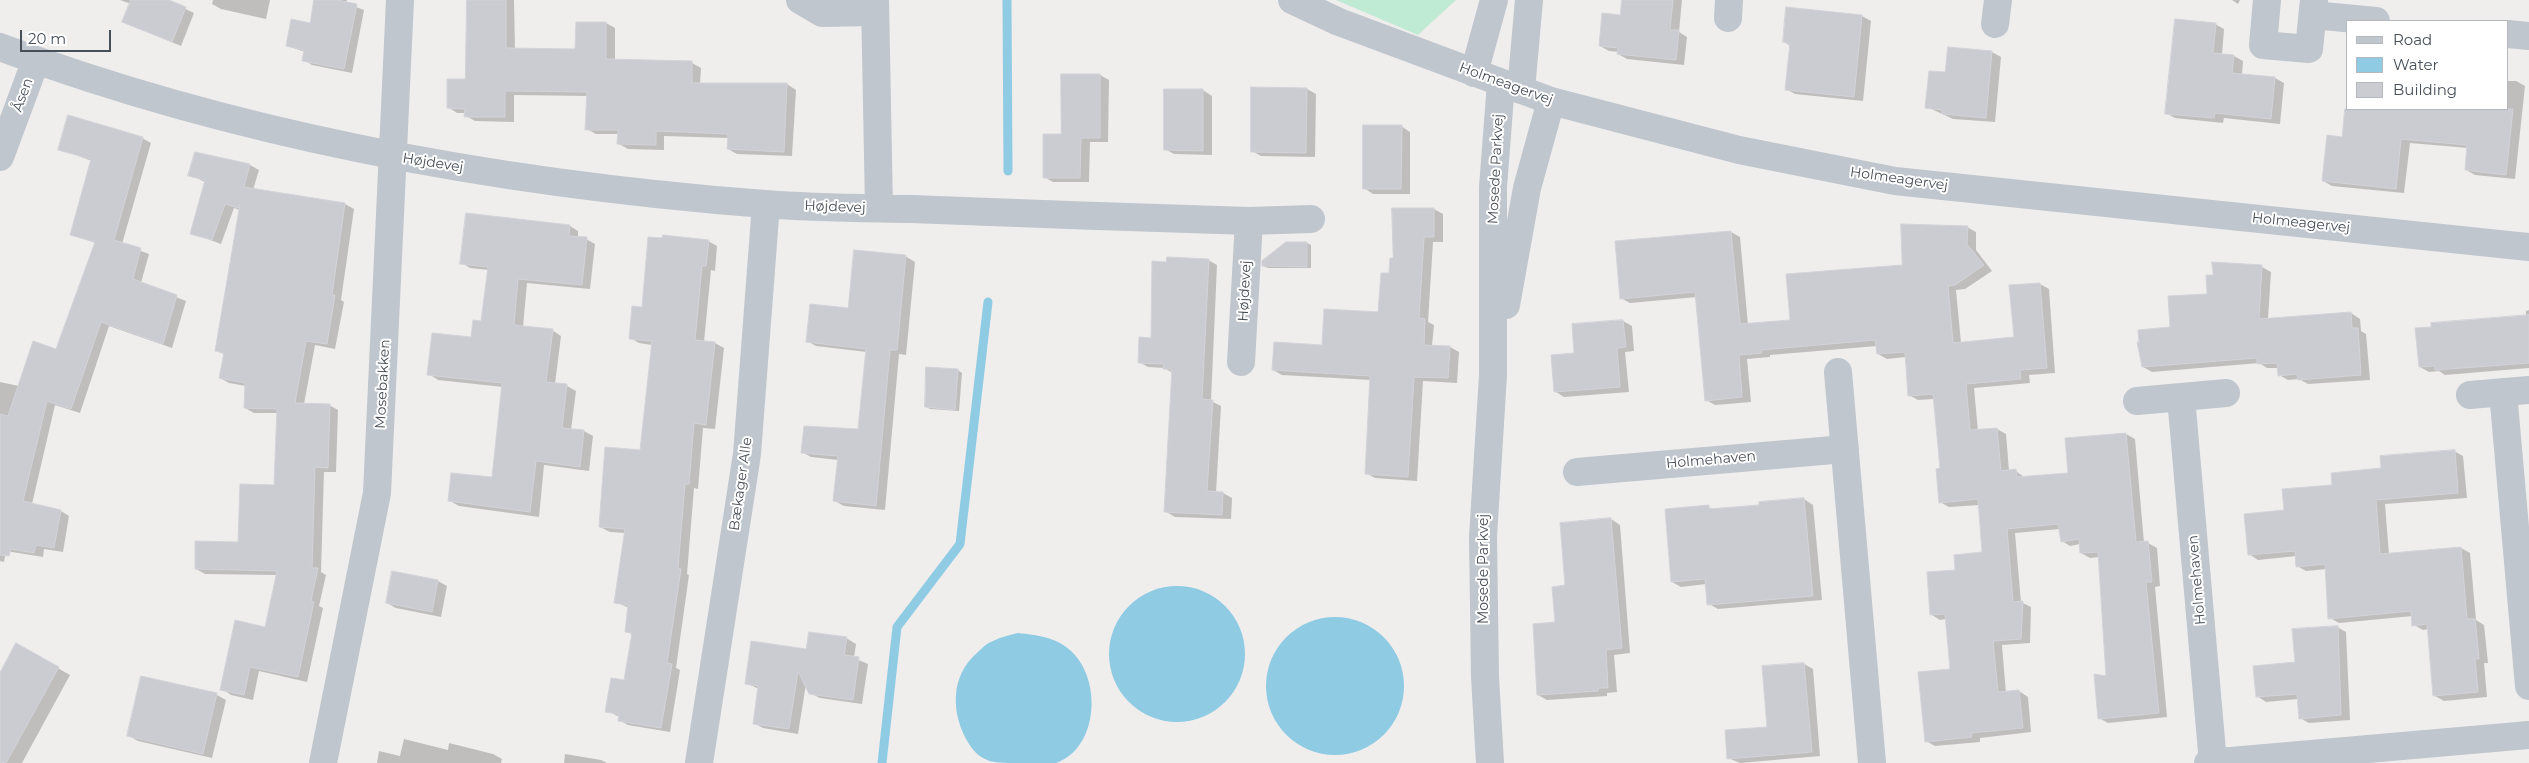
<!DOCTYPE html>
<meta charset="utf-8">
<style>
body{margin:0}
#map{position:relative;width:2529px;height:763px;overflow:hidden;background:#f0eded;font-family:Montserrat,sans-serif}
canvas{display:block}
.legend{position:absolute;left:2346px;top:20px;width:162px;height:90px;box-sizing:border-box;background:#fff;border:1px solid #b5b9bd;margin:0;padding:6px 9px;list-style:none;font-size:15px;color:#474f59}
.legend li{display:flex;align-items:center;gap:10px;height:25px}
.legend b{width:25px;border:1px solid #b5b9bd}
.scale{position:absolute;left:20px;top:30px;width:91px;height:22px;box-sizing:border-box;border:2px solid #474f59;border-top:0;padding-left:6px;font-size:15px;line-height:18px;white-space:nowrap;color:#474f59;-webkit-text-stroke:4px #fff;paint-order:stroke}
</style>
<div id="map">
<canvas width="2529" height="763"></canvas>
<ul class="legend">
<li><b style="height:6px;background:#bfc6ce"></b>Road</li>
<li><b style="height:14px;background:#8fcce4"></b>Water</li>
<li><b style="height:14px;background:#caccd2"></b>Building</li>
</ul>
<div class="scale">20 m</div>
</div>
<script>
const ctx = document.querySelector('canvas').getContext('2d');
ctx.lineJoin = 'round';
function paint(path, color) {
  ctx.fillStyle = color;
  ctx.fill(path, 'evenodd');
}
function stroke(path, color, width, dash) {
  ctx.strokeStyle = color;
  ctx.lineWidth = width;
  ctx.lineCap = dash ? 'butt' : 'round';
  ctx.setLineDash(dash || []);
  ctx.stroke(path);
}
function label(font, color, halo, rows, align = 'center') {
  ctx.font = font + ' Montserrat,sans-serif';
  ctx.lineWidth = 4;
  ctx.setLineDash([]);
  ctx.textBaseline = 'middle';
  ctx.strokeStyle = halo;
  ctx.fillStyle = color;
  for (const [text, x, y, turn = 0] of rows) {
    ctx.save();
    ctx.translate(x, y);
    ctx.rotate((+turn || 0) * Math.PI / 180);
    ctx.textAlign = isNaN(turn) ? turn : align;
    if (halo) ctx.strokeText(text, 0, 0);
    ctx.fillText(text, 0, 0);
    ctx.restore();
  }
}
const green = new Path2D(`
 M1336,0H1456L1418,35Z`);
const water = new Path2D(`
 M1109 654a68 68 0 1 1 136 0a68 68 0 1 1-136 0Z
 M1266 686a69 69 0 1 1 138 0a69 69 0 1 1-138 0Z
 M1018,633C1037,635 1056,637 1071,651C1102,679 1099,748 1056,763C1045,763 1027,763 1015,763C995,763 981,763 969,744C951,715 949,676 978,652C982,648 987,643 993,641C1001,637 1010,635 1018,633Z`);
const shadow = new Path2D(`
 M120,0H166L194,13L181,46L124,22L131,4Z
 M213,0H270L266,19L221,9L212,4Z
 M315,0H347L346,3L364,10L352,73L312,65L304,60L305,52L288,46L311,24Z
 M468,0H514L515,49L577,50V23H606L615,28V60L692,63L701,68L700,84H787L796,90L792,156L737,154L728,149L729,138L664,136V150L628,149L619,144V134H596L587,129L588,96L514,95V122L475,121L466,116V113H457L448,107L466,80Z
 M1623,0H1682L1679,32L1687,37L1684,65L1627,59L1618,54L1619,52L1609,51L1600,46L1622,16Z
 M2232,0H2240L2238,4Z
 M1787,8L1862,16L1871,21L1863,101L1795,94L1786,89L1791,46L1784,42Z
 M2215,24L2224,29L2222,55L2234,56L2243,61L2242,75L2275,78L2284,83L2280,124L2224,118L2223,123L2175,118L2166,113Z
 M1992,52L2001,57L1995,122L1953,119L1927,107L1947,74Z
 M1100,75L1109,80L1108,142H1090L1089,182H1053L1044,177L1062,135Z
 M2508,81H2516L2525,86L2515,179L2475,175L2466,170L2468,148L2410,143L2404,193L2332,186L2323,181L2344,138L2348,95V109H2508Z
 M1253,88L1307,89L1316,94L1315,157L1261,156L1252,151Z
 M1203,90L1212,96V155L1174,154L1165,149Z
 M1401,126L1410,132V194H1373L1364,188Z
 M142,138L151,143L122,244L149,254L141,283L186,301L172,348L109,326L80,413L55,405L32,504L61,511L69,516L63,552L44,549L43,557L6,551L4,562L0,561V382L19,386L57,350L95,243L71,234L92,161L59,149Z
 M196,153L250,165L259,170L253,190L345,204L354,209L341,300L344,302L335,349L315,345L304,404L329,405L338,410L336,472H324L321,572L326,575L319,606L323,608L307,682L259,671L253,700L231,695L222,689L266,628L277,575L205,574L196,569L239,543L275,486L278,413H254L245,408L246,386L229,383L220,378L225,355L216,350L240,210L234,208L221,244L192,233L205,182L190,175Z
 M1434,209L1443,214V242H1433L1428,322L1434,325L1432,346L1450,347L1459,352L1457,383L1423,381L1417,481L1375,478L1366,473L1371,380L1282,375L1273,370L1324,346L1379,314L1394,260Z
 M570,226L578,231V238L586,239L595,244L590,289L527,283L523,327L552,330L561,336L555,384L567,386L576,391L571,430L584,431L593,436L589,471L544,465L539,517L459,506L450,501L493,479L503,387L438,380L429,374L472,339L482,323L489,270L470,268L462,263Z
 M1967,227L1976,232V250L1992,271L1965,289L1956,290L1961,343L2015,339L2040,284L2049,289L2055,373L2029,375L2030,383L1974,388L1978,431L1997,429L2006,434L2009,471H2016L2025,478L2070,474L2126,434L2135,439L2144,543H2148L2157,548L2160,586L2155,587L2167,717L2108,723L2099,718L2108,677L2100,557L2090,558L2081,553L2080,544L2070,546L2062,541L2060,529L2015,533L2021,602L2031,607L2030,643L2002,645L2006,693L2019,691L2028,697L2031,732L1980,738V742L1935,746L1926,741L1952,670L1946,619L1940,620L1932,615L1956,571L1984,554L1980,505L1949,507L1940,502L1942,470L1934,399L1918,400L1909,395L1906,357L1887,359L1878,354L1877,346L1770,355V357L1747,359L1751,402L1715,405L1706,400L1697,297L1630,303L1621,298L1616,242L1731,232L1740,237L1748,325L1791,321L1903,266Z
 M708,241L717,246L715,271L711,270L704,342L715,343L724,348L715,429L703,428L698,489L694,488L687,574L689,575L676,668L680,670L670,732L628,725L619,720L620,717L607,711L625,682L633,635L626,631L629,608L616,602L626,533L610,532L600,527L641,452L652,345L639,343L630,338L643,308Z
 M1307,243L1311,245V268H1268L1263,266Z
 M905,256L915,262L906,355L899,354L885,510L844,506L835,501L838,460L811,457L802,452L859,430L867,352L816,346L807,341L849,309Z
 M1208,260L1217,265L1211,401L1221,406L1216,493H1223L1232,498L1231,519L1175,517L1165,511L1173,373L1164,368L1148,367L1139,362L1152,339Z
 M2214,264L2262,267L2271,272L2268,319L2351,313L2360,319L2361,331L2366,334L2370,380L2308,384L2299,379L2288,380L2279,375V368H2267L2259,363L2152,372L2143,367L2171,328L2208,295L2214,276Z
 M2529,310V368L2445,375L2439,371L2429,372L2420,367L2526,316V311Z
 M1623,321L1632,326L1634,351L1625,352L1629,392L1564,397L1556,392L1576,354Z
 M958,370L962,373L959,411L930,409L926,407Z
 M2454,451L2463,456L2467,498L2385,504L2389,555L2461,548L2470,553L2476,620L2484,625L2488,663H2484L2487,697L2444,701L2435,696L2428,629L2423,630L2414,625L2413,616L2339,623L2330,618L2327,569L2306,571L2297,566V556L2258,560L2249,554L2285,511L2333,486L2382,469Z
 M1804,499L1813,505L1822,600L1718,609L1709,604L1706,584L1681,587L1672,582L1708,507L1715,510L1761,507Z
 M1611,519L1620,525L1630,653L1614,655L1617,692L1607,693V696L1547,700L1538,695L1567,586Z
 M438,581L447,586L441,617L396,608L387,603Z
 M2337,627L2346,632L2350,720L2309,723L2300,718L2298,699L2266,702L2257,696Z
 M846,638L856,644L854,658L868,664L862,704L820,698L810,693L806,684L798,734L763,728L754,723L759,689L746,683L808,650Z
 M17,645L70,675L22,763H0V675Z
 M1804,664L1813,669L1820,756L1740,763L1728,758L1768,728Z
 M142,677L217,695L226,700L212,758L138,741L129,736Z
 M404,739L448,750L449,743L493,754L502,759L501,763H377L379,751L400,756Z
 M565,754L601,760L607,763H564Z`);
const stream = new Path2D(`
 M1007,0L1008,171
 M882,763L897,627L960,544L988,302`);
const building = new Path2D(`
 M131,0H169L186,7L172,42L122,22Z
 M314,0H337L357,4L344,69L302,61L304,50L286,46L291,19L310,23Z
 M467,0H506V48L575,49L576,22H606V59L692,61V83H787L784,152L727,149L728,134L656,131V145L617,144L618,130H585L587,92L505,91V117H464L465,109L447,108V79H465Z
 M1622,0H1673L1670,30H1679L1676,60L1617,54L1618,48L1599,46L1602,13L1620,15Z
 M1786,7L1862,15L1854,97L1785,90L1790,43L1783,42Z
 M2175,19L2216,23L2213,53L2234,55L2232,73L2275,77L2271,119L2215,113L2214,118L2165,114Z
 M1948,47L1992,51L1986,118L1942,114V110L1925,108L1929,71L1945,72Z
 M1061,74H1100V138H1081L1080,178H1043V134H1061Z
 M1251,87L1307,88L1306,153L1251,152Z
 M1164,89H1203V151L1164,150Z
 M2345,109H2513L2506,175L2465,170L2467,145L2401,139L2396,189L2322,181L2327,135L2342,137Z
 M68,115L143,137L114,240L141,248L133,279L177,295L163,344L101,322L71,409L47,401L23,501L61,510L54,548L36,545L34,553L11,549L9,556L0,555V414L8,416L33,341L56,349L95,242L70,235L91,159L58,150Z
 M1363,125H1402L1401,189H1363Z
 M195,152L250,164L244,187L345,203L332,295H335L327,344L306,341L295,403L330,404L328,468L315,467L312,568H318L311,601L314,602L298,677L250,667L244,695L220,690L235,620L265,627L277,571L195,569V541L238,542L240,484L274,485L277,409L244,408L245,383L219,378L224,353L215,351L240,204L238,208L225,204L212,240L190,234L205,180L188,176Z
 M1392,208H1434V237H1424L1419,318L1425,319L1424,345L1450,346L1448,378L1414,377L1408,477L1365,474L1370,376L1272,370L1274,342L1322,345L1324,309L1378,312L1381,273H1389L1390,258H1393Z
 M466,213L570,225L569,236L587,237L582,285L518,279L514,325L553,329L546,382L567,384L562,428L584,430L580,467L536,461L530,512L448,501L451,473L492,477L502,383L427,375L432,333L471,337L473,320L481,321L488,267L460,264Z
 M1901,224L1968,226L1967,244L1984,265L1955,285L1948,286L1953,343L2014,337L2009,285L2040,283L2047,368L2020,370L2021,379L1966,384L1970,430L1997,428L2001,471L2016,469L2017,477L2068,473L2065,438L2126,433L2136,542L2148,541L2152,582H2146L2159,713L2098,719L2094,674L2106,676L2098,552L2080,553L2079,539L2061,542L2058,524L2007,529L2013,602L2023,601L2021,639L1993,641L1998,692L2019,690L2023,728L1971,733L1972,737L1925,742L1918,672L1950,669L1945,614L1930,615L1927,572L1955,570L1954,555L1982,552L1978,499L1939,503L1936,469L1940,468L1933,394L1908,396L1905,352L1877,354L1875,340L1761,350L1762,353L1739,355L1742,397L1705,401L1695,292L1620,299L1615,241L1731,231L1740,324L1790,320L1786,274L1902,265Z
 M663,235L709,240L706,266H702L695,340L715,342L706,425L694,423L689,484H685L678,568L681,569L667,663L672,664L661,728L618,721L619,714L605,712L611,678L624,680L632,633L625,632L628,605L614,603L625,529L599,527L605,447L640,450L652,341L629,339L632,306L642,307L648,237L662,238Z
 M1286,242H1307V267L1262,266V261Z
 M854,250L906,255L897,350H890L876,506L833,501L838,456L801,453L804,426L858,429L866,349L806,342L810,304L848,308Z
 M1167,257L1209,259L1202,399L1213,400L1207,491L1223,492L1222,515L1164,512L1172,369H1163L1164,364L1138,363L1139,337L1151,338L1152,261L1166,262Z
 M2212,262L2262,265L2259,319L2351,312L2352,328H2358L2361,375L2298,380L2297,374L2278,376L2277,363L2257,364V358L2142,367L2137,342H2139L2138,330L2170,327L2168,296L2207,294L2206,275H2213Z
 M2529,315V363L2435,370V366L2419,367L2415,328L2431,327V323Z
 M1623,320L1626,347L1617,348L1620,387L1554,392L1551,355L1574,353L1572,324Z
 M926,367L958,369L955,410L925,407Z
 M2455,450L2458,493L2376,500L2380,554L2461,547L2467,619H2475L2479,659H2475L2478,692L2433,696L2427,624L2412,626L2411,611L2328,619L2325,564L2296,567L2295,551L2248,555L2244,514L2284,510L2282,489L2332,485L2331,473L2381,468L2380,456Z
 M1804,498L1813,596L1707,605L1705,579L1671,582L1665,509L1709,505V509L1759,505V502Z
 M1611,518L1622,648L1606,650L1608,688H1598V691L1537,695L1533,624L1555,622L1552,587L1565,585L1560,523Z
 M392,571L438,580L432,612L386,603Z
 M2338,626L2341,715L2299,719L2297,694L2256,697L2253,666L2295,662L2292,629Z
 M809,632L847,637L844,655L859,657L853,700L809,694L798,671L789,729L753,724L758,686L745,684L751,641L806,649Z
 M16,643L59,667L6,763H0V673Z
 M1804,663L1812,752L1727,759L1725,730L1767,727L1762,666Z
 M141,676L217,693L203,754L127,736Z`);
const minor = new Path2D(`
 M800,0L822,13L874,12
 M875,0L879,208
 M1292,0L1339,22L1551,101L1739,150L1895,181L2529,247
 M2267,0L2263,45L2309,49L2314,0
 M2313,15L2376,21
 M1728,18L1729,0
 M1995,24L1998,0
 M2508,34L2529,36
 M0,47C245,138 505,184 765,204C814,208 863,208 911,209C1024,214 1136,217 1249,221L1311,219
 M1474,73L1494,0
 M1521,90L1529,0
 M0,157L36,60
 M1506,305L1527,188L1551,101
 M1241,362L1249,221
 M1838,372L1872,763
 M2503,392L2529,686
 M2470,395L2529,390
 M2181,397L2213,763
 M2137,401L2226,393
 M1577,472L1845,449
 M323,763L377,493L400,0
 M699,763L747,454L766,204
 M1490,763L1485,677L1483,537L1493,375V187L1501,83
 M2208,763L2529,735`);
const streetNames = [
 ["Holmeagervej",1506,84,20],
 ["Åsen",23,95,-70],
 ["Højdevej",433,163,9],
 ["Mosede Parkvej",1496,169,-87],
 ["Holmeagervej",1899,179,8],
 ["Højdevej",835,207,2],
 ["Holmeagervej",2301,223,6],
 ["Højdevej",1245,291,-87],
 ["Mosebakken",383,384,-87],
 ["Holmehaven",1711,460,-5],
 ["Bækager Alle",741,484,-82],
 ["Mosede Parkvej",1484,569,-90],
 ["Holmehaven",2197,580,-95]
];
paint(green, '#bfead3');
paint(water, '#8fcce4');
paint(shadow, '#0003');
stroke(stream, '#8fcce4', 9);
paint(building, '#caccd2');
stroke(building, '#d2d3d8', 1);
stroke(minor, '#bfc6ce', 28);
label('14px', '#474f59', '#fff', streetNames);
</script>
